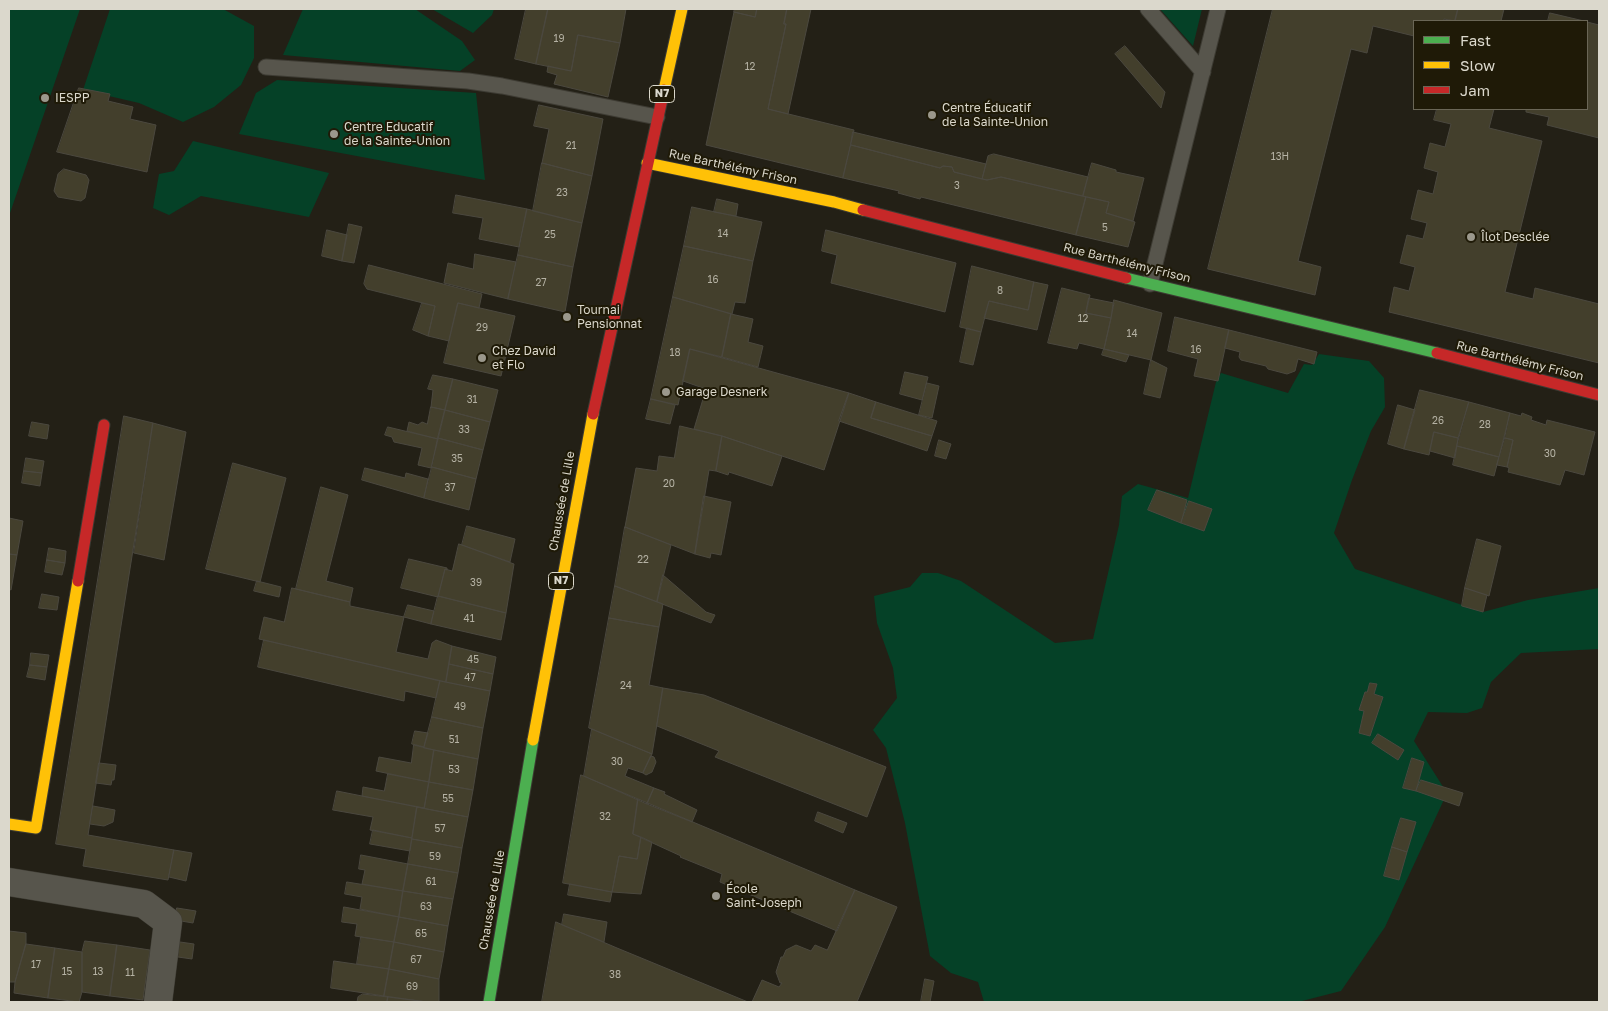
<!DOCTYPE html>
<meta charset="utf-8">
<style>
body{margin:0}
#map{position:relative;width:1608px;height:1011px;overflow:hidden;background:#232016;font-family:"Golos Text",sans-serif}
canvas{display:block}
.frame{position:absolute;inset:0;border:10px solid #dbd8cc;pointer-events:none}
.legend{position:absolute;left:1413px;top:20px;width:175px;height:90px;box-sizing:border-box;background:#1f1a07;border:1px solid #6a6656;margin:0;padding:6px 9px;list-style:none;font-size:15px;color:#dbd8cc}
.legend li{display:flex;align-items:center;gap:10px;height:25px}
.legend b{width:25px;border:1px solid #6a6656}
</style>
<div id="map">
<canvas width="1608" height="1011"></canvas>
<div class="frame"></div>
<ul class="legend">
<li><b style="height:6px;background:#4caf50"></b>Fast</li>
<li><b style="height:6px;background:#ffc107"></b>Slow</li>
<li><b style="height:6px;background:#c62828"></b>Jam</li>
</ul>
</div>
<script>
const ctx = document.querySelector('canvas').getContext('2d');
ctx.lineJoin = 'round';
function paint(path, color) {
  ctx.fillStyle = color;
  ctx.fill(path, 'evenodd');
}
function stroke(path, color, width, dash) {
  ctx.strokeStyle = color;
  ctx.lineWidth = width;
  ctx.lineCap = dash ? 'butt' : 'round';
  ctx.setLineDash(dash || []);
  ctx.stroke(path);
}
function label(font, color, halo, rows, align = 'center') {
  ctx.font = font + ' "Golos Text",sans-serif';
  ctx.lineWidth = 4;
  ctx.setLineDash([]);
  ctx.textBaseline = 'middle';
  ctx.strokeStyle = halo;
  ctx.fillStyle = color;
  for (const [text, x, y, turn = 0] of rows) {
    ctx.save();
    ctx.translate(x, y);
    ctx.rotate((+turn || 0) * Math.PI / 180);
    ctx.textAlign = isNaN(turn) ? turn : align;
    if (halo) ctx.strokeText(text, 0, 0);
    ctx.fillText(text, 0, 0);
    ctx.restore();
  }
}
const green = new Path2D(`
 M9,9H80L9,216Z
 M110,9H223L254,26V58L241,85L214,107L183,122L139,103L83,90Z
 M303,9H415L462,41L475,60L460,71L283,55Z
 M432,9H494L492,15L473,33Z
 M1160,9H1202L1193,46Z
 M277,80L476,93L485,180L239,134L256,93Z
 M193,141L329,173L309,217L201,196L169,215L153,208L159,174L174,171Z
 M1319,354L1369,361L1384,378L1385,407L1371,431L1352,480L1334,533L1355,569L1483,612L1528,600L1599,588V649L1521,653L1491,682L1482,708L1467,713L1428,712L1414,741L1447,793L1385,927L1341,991L1298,1002H984L978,982L951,973L930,956L905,823L886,748L873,730L897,698L893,668L877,623L874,596L910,587L922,573H938L961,581L1055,643L1093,639L1119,525L1122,496L1138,484L1188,498L1216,382L1221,373L1288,393L1304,364L1312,365Z`);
const building = new Path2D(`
 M526,9H548L536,64L515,59Z
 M548,9H626L620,43L578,35L571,71L536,64Z
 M735,9H757L755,17L734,12Z
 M757,9H787L784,24H786L768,109L854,130L843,178L706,145L734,12L755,17Z
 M787,9H811L788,114L768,109L786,24H784Z
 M1273,9H1458L1455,21L1444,19V21H1414V36L1373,26L1367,53L1351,49L1298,261L1321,267L1315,295L1208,269Z
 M1458,9H1504L1501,21H1455Z
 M1550,13L1584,21H1548Z
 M1587,22L1599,25V138L1547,125L1549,117L1526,112V109H1587Z
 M578,35L620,43L608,97L554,84L557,75L547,72L548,66L571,71Z
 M1125,46L1165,92L1161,108L1115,54Z
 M79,88L110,94L108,101L133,107L130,119L156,125L147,172L57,152Z
 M539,105L603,119L592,176L542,163L549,129L534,126Z
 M1437,109H1494L1489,128L1542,141L1505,292L1533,299L1535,288L1599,304V363L1389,312L1394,287L1409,291L1415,267L1400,263L1407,235L1423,239L1427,223L1411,219L1418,190L1433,194L1438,172L1424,168L1430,143L1445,147L1451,124L1434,120Z
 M853,132L986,164L982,179L954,172L952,167L943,166L940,168L851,145Z
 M851,145L940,168L943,166L952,167L954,172L987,180L1001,177L1086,197L1076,235L921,197L920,199L898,193L899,191L843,178Z
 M994,154L1088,177L1083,196L1001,177L987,180L982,179L988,156Z
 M542,163L592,176L582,223L533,211Z
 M1092,163L1116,170V172L1144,178L1133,221L1106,213L1109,202L1083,196Z
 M64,169L86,175L89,180L85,198L81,201L58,197L54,191L58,174Z
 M456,195L527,209L519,247L479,239L483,218L453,213Z
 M1086,197L1109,202L1106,213L1135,222L1128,247L1076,235Z
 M717,199L738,204L736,216L714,212Z
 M692,207L762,222L753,261L684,246Z
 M527,209L582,223L573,267L518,255Z
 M349,224L362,227L354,263L342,261Z
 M327,230L347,235L342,261L322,256Z
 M826,230L956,263L945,312L831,283L837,255L822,251Z
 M684,246L753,261L745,303L735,302L732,314L673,297Z
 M475,254L516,262L508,299L444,283L448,263L473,269Z
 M518,255L573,267L565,312L508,299Z
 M369,265L482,294L479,308L458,303L449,341L428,336L435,306L367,289L364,284Z
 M972,266L1034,282L1028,310L989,301L981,332L960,327Z
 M1034,282L1048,285L1037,330L984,318L989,301L1028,310Z
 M1062,288L1090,295L1086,313L1111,318L1104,349L1079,343L1077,349L1048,343Z
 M673,297L731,314L722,357L690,349L678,405L651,399Z
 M1089,298L1114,303L1111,318L1086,313Z
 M1114,300L1162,313L1151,360L1104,349L1111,318Z
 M422,303L435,306L428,336L413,330Z
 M458,303L515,316L501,376L444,363Z
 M731,314L753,319L748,342L763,346L758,367L722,357Z
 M1175,317L1229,330L1218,381L1194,376L1198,359L1168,351Z
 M967,328L981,332L973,365L960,362Z
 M1229,330L1317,352L1314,364L1298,359L1295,371L1287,374L1268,369L1266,366L1241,360L1239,357L1240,352L1225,348Z
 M690,349L849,393L824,470L722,436L694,429L706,389L683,381Z
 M1104,349L1129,355L1126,362L1102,355Z
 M1151,360L1167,368L1160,398L1144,394Z
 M905,372L928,377L922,400L900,394Z
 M433,375L453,379L445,410L431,407L433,390L428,389Z
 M453,379L498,390L490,422L445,410Z
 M927,383L939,386L932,418L919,415Z
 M1420,390L1469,402L1458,438L1434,432L1429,455L1404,449Z
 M849,393L876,402L871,418L932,436L927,451L839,421Z
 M651,399L675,405L670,424L646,419Z
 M876,402L937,421L932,436L871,418Z
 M1469,402L1510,413L1499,457L1457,446Z
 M1398,405L1415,410L1404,449L1388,444Z
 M431,407L445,410L438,439L407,431L409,422L418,425L422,422L427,424Z
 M445,410L490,422L483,450L438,438Z
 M1510,413L1521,416L1522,413L1532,417L1531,420L1546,425L1547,420L1595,432L1584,475L1565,470L1560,485L1508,472L1509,468L1507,467L1513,440L1505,438Z
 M124,416L153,423L88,835L174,850L168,880L83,866L86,849L56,844Z
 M32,422L49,425L47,439L29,436Z
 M153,423L186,432L164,560L134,553Z
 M680,426L722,436L716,471L709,470L695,554L625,527L636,468L657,471L659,456L674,458Z
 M388,427L438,439L431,468L418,465L422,448L394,442L392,437L385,435Z
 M1434,432L1458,438L1455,458L1430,451Z
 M722,436L782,456L772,486L729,472L728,475L716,471Z
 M438,438L483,450L476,479L432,467Z
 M1505,438L1513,440L1507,467L1497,465Z
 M939,440L951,444L946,459L935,456Z
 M1457,446L1499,457L1494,476L1453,465Z
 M26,458L44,461L42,473L24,471Z
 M233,463L286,478L260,582L206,569Z
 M432,467L476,479L469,510L424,498Z
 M365,468L405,478L406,473L428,479L424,498L362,480Z
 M24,471L42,473L40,486L22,483Z
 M321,487L348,495L326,581L353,588L350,602L296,589Z
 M1157,490L1187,500L1181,523L1148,510Z
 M704,496L731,502L721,555L711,553L710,558L695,554Z
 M1189,501L1212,509L1204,531L1181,523Z
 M9,518L23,521L17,555L9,554Z
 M467,526L515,539L510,562L462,545Z
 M625,527L671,545L657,602L615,586Z
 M1477,539L1501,546L1489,596L1465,588Z
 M459,544L514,564L506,613L438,596L445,569L452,571Z
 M49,548L66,551L65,563L47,560Z
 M9,554L17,555L11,590L9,589Z
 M409,559L447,568V570L445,569L438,597L401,588Z
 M47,560L65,563L62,575L45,572Z
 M663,575L706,612L715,615L711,623L657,602Z
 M257,581L281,587L279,597L254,591Z
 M615,586L663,604L659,627L609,618Z
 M292,588L350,602V606L404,617L396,652L428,659L432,643L436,640L452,646L446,682L259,639L264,617L284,622Z
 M1465,588L1487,595L1483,612L1462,606Z
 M42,594L59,597L57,610L39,608Z
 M438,596L506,613L501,640L431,624Z
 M408,605L434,611L431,624L404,617Z
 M609,618L659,627L649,685L663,688L652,754L589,728Z
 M264,640L440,681L436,698L405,691L404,701L258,667Z
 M452,646L496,657L493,674L449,664Z
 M31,653L49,655L47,667L30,665Z
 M449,664L493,674L490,691L446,682Z
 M30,665L47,667L45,680L27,677Z
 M440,681L490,691L483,728L432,717Z
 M1370,683L1377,684L1374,694L1383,697L1370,736L1359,733L1364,711L1359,710L1365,692H1367Z
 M663,688L704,695L886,767L867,817L715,757L719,751L657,726Z
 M432,717L483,728L478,759L424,748Z
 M592,729L652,754L643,773L628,768L625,776L654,788L647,804L584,776Z
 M415,731L428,733L424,747L412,744Z
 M1378,734L1404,750L1398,760L1372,743Z
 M414,745L434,750L429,782L376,771L379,757L411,763Z
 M434,750L478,759L473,790L429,782Z
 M651,756L654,757L656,762L652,772L646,775L643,773Z
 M1412,758L1424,762L1416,791L1403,788Z
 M99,763L116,765L114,780H112L111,785L96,783Z
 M388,774L429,782L424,808L362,796L363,787L384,791Z
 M581,775L638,799L633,834L641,837L637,859L619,856L612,892L563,883Z
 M1421,780L1463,793L1459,806L1416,791Z
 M429,782L473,790L468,817L417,807L424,808Z
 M654,788L665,792L664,794L697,810L692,822L647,804Z
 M337,791L417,807L412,838L370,830L373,817L333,810Z
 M638,799L855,890L837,931L720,882L722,874L680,857L681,856L633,834Z
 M93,806L115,810L113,822L104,826L90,824Z
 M417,807L468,817L462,848L412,839Z
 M818,812L847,823L843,833L815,821Z
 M1401,818L1416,822L1407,852L1392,847Z
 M373,830L412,838L410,851L370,844Z
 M641,837L652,842L641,894L612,892L619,856L637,859Z
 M412,839L462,848L458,873L408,864Z
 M1392,847L1407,852L1399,880L1384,876Z
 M174,850L192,853L186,881L169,877Z
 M361,855L408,864L403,891L362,884L365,870L359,869Z
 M408,864L458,873L453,899L403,891Z
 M347,882L403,891L399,917L360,909L362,897L345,894Z
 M570,884L612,892L610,902L568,895Z
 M855,890L897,907L857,1002H752L762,980L779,987L782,983H780L776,972L781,957H783L786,950L796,945L811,951L815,945L827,950Z
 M403,891L453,899L448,926L399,917Z
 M344,907L399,917L394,942L355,936L357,924L342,922Z
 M177,908L196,911L193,923L175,920Z
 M564,914L607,922L604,942L562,925Z
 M399,917L448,926L444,952L394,942Z
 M556,922L617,948L748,1002H542Z
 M9,931L26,933V944L15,982H9Z
 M361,937L394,942L389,969L357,964Z
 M85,941L117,945L110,996L82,992V952Z
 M180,942L194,944L192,959L178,957Z
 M394,942L444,952L439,979L389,969Z
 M26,944L55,948L48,998L14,993L15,982Z
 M117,945L150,950L143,1000L110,996Z
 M55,948L82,952V992L79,1002L48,998Z
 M334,961L389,969L384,996L331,988Z
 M389,969L439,979V1002H427L384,996Z
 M925,979L934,981L930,1002H921Z
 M363,994L388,997L387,1002H357L358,997Z
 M388,997L427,1002H387Z`);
const lane = new Path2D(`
 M1148,9L1203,72
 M266,67L468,81L502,86L657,117
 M1150,284L1218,9`);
const street = new Path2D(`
 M9,882L144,904L168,922L158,1002`);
const fast = new Path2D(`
 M1126,278L1437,353
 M489,1002L533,740`);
const slow = new Path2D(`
 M664,90L682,9
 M647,163L834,202L863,210
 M533,740L593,414
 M9,824L36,828L78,581`);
const jam = new Path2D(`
 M863,210L1126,278
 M1437,353L1599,395
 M593,414L664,90
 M78,581L104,425`);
const markers = [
 [45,98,5,"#9b988c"],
 [932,115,5,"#9b988c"],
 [334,134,5,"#9b988c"],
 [1471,237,5,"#9b988c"],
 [567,317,5,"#9b988c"],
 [482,358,5,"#9b988c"],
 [666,392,5,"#9b988c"],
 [716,896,5,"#9b988c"]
];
const numberNames = [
 ["19",559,39],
 ["12",750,67],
 ["21",571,146],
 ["13H",1280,157],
 ["3",957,186],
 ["23",562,193],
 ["5",1105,228],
 ["14",723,234],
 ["25",550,235],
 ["16",713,280],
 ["27",541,283],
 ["8",1000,291],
 ["12",1083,319],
 ["29",482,328],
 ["14",1132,334],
 ["16",1196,350],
 ["18",675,353],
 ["31",472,400],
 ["26",1438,421],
 ["28",1485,425],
 ["33",464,430],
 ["30",1550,454],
 ["35",457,459],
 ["20",669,484],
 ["37",450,488],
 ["22",643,560],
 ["39",476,583],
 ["41",469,619],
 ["45",473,660],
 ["47",470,678],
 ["24",626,686],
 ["49",460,707],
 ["51",454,740],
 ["30",617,762],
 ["53",454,770],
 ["55",448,799],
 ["32",605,817],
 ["57",440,829],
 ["59",435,857],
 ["61",431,882],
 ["63",426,907],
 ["65",421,934],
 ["67",416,960],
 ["17",36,965],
 ["15",67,972],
 ["13",98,972],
 ["11",130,973],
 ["38",615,975],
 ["69",412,987]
];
const shields = [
 [662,94,25],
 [561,581,25]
];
const shieldNames = [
 ["N7",662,94],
 ["N7",561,581]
];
const poiNames = [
 ["IESPP",55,98],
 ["Centre Éducatif",942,108],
 ["de la Sainte-Union",942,122],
 ["Centre Educatif",344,127],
 ["de la Sainte-Union",344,141],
 ["Îlot Desclée",1481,237],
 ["Tournai",577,310],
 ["Pensionnat",577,324],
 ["Chez David",492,351],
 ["et Flo",492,365],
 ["Garage Desnerk",676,392],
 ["École",726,889],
 ["Saint-Joseph",726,903]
];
const streetNames = [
 ["Rue Barthélémy Frison",733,167,12],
 ["Rue Barthélémy Frison",1127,263,14],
 ["Rue Barthélémy Frison",1520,361,14],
 ["Chaussée de Lille",562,501,-80],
 ["Chaussée de Lille",492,900,-80]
];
paint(green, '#054127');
paint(building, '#433f2c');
stroke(building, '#4b483f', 1);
stroke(lane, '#3d3b33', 17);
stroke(street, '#3d3b33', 29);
stroke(fast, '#3d3b33', 13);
stroke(slow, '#3d3b33', 13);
stroke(jam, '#3d3b33', 13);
stroke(lane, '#57554c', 15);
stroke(street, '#57554c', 28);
stroke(fast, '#4caf50', 11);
stroke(slow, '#ffc107', 11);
stroke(jam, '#c62828', 11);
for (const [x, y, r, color] of markers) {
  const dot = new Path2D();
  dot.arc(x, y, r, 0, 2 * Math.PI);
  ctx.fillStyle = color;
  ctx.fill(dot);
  stroke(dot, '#1f1a07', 2);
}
label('10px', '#b5b2a4', null, numberNames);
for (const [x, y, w] of shields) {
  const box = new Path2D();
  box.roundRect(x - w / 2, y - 8.5, w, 17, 4);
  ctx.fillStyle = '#1f1a07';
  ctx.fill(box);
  stroke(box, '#dbd8cc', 1);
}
label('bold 11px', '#dbd8cc', null, shieldNames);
label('12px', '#dbd8cc', '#1f1a07', poiNames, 'left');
label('12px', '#dbd8cc', '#1f1a07', streetNames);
</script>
